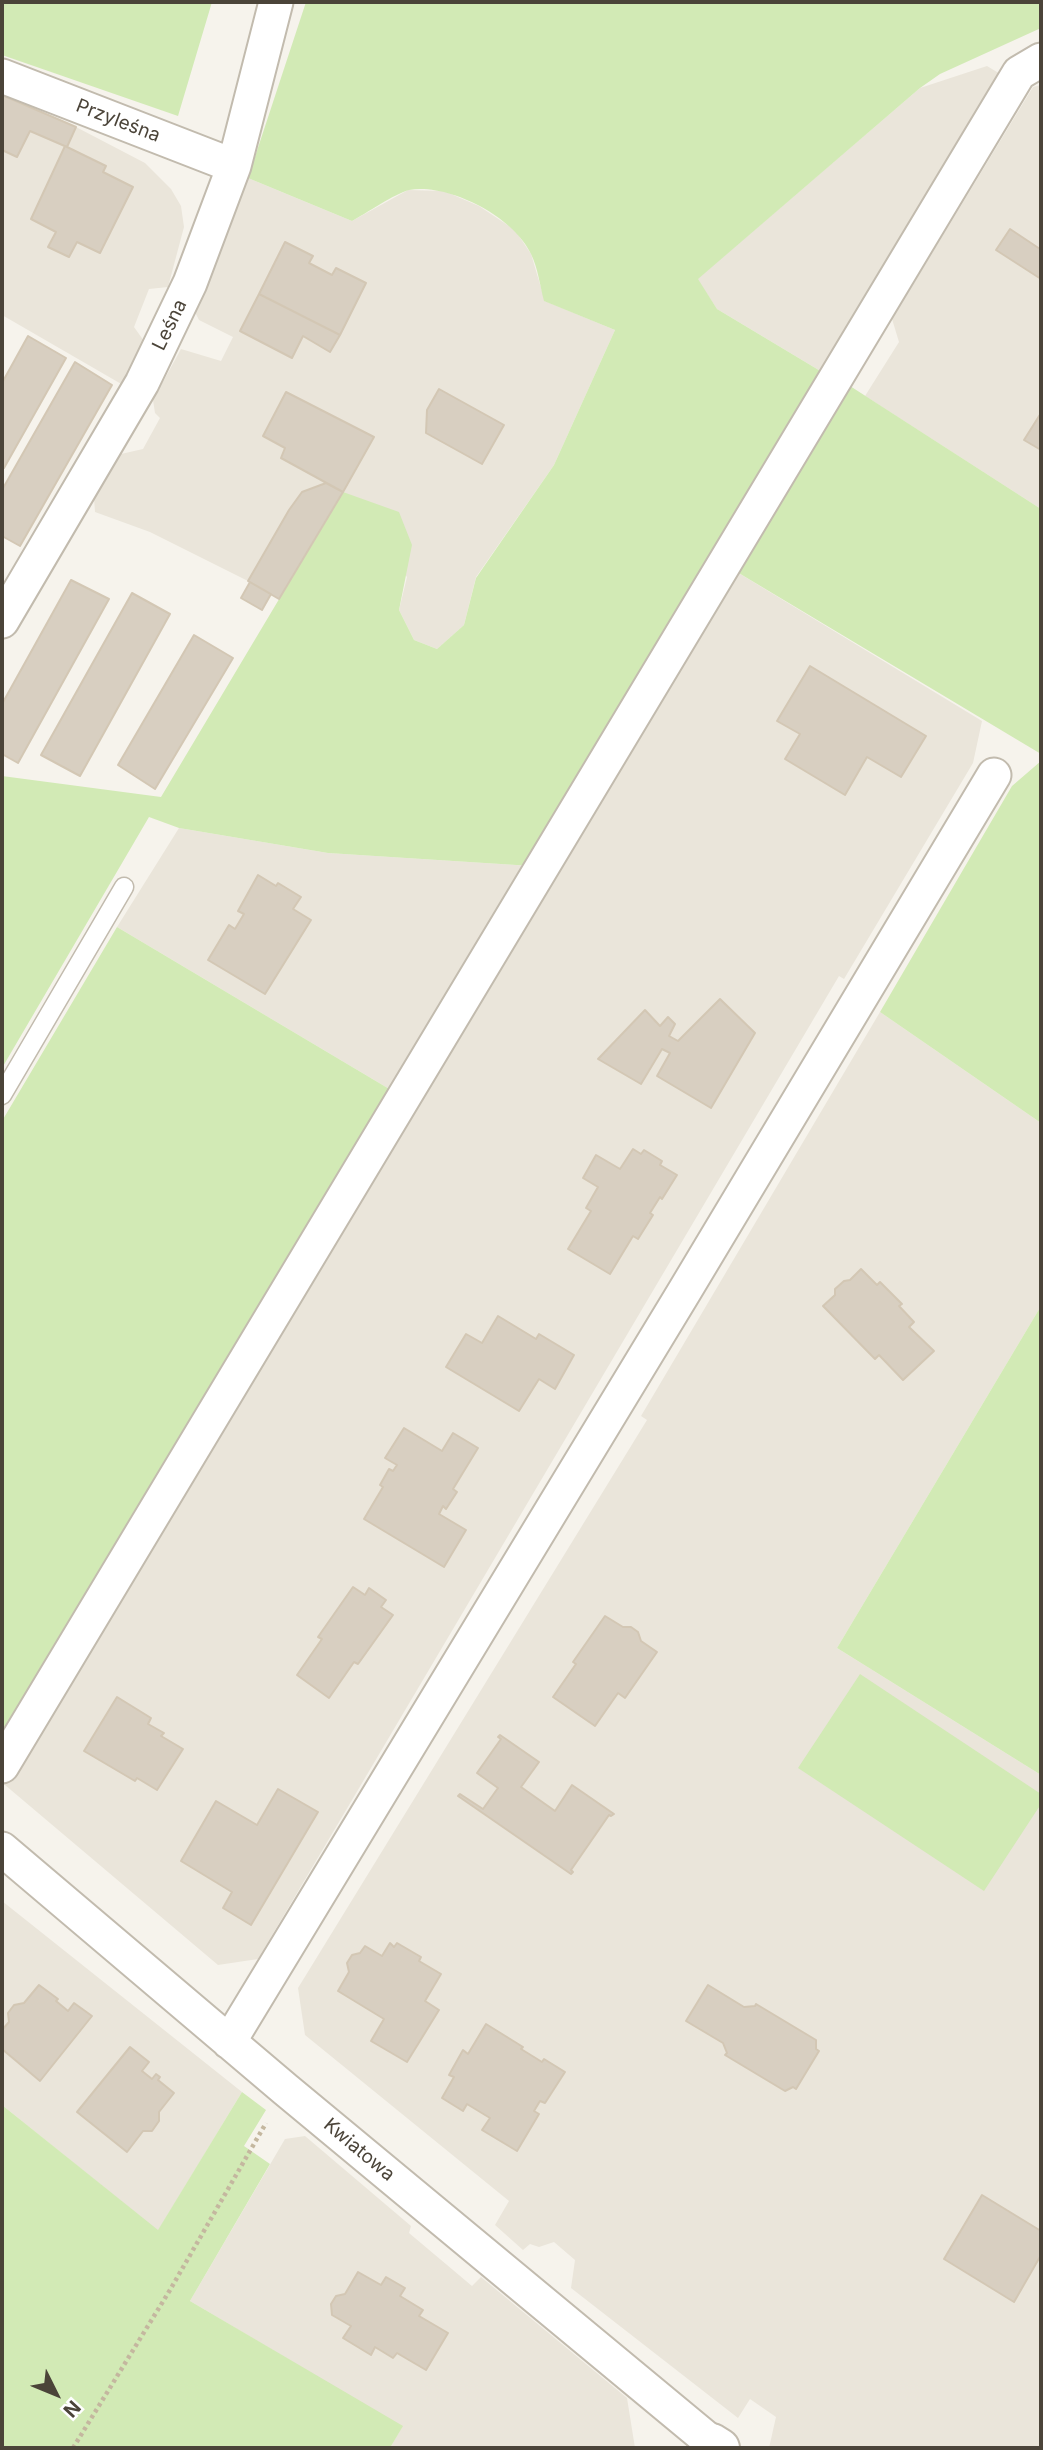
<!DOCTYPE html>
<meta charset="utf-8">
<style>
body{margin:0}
#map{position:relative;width:1043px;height:2450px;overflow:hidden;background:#f6f3ec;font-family:Inter,sans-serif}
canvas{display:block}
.frame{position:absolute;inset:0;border:4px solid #4b4439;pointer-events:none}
.north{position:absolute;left:21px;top:2359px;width:70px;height:70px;-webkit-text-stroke:5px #fff;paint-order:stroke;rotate:133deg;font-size:19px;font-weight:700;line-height:28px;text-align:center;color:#4b4439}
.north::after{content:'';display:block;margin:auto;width:24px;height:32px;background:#4b4439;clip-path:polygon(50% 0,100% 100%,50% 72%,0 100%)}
</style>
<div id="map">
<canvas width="1043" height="2450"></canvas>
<div class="frame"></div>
<div class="north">N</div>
</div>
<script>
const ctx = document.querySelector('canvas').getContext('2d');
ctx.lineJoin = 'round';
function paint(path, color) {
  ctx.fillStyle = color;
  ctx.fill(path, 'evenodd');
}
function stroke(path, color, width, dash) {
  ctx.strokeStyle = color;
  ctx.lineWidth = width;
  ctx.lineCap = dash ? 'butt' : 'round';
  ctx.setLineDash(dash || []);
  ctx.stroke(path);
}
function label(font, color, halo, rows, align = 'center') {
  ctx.font = font + ' Inter,sans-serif';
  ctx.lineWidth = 6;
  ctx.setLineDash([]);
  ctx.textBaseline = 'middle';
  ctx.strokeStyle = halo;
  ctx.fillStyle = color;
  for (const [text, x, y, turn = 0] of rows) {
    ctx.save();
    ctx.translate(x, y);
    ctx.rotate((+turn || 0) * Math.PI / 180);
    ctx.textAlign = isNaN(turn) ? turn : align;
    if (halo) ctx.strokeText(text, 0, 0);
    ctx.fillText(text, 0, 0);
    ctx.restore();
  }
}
const residential = new Path2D(`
 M987,66L1002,75L827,375L717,309L697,279L920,88Z
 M1041,85V509L865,396L899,342L892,319L1033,87Z
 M2,95L76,127L145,163L171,189L181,206L184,227L168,287L149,289L134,327L144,341L123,385L2,315Z
 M248,178L352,221L408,190L444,191L479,206L515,230L531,254L545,301L615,330L554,465L476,577L464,625L437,649L414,640L399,610L407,577L343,492L279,599L250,582L150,532L95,512L94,498L121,454L143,449L160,418L155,413L153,400L181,349L221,361L233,337L199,320L193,308Z
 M732,569L982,721L973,763L844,979L839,976L258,1959L218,1965L5,1785Z
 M179,828L328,853L532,866L396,1093L117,927Z
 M880,1012L1041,1123V1306L837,1648L1041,1775V2448H769L776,2417L750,2399L738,2418L571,2288L575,2260L554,2242L539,2247L530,2244L523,2250L495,2225L509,2201L305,2035L298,1988L647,1420L641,1416Z
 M2,1901L242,2092L158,2231L2,2105Z
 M305,2136L411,2226L409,2233L472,2286L481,2277L627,2398L635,2448H390L402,2427L190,2301L285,2139Z`);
const green = new Path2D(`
 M2,2H212L178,116L2,55Z
 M306,2H1041V28L940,74L920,88L698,279L717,309L827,375L532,866L328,853L179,828L149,817L2,1068V776L161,797L343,492L399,512L412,545L399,610L414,640L437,649L464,625L476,578L554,465L615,330L544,301C540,286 538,268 531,254C514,217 449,183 409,190C396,193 365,214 352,221L248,178Z
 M850,386L1041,509V754L732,569Z
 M1041,761V1123L880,1012L1012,786Z
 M117,927L396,1093L2,1741V1121Z
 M1041,1306V1775L837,1648Z
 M860,1674L1041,1794V1804L984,1891L798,1768Z
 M242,2092L266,2110L244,2146L270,2164L190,2301L403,2426L390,2448H2V2105L158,2230Z`);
const building = new Path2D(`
 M2,95L76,127L67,147L30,131L17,157L2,150Z
 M65,146L106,166L103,172L133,187L100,253L77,242L69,257L48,247L56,232L31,219Z
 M1010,229L1040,249L1041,247V279L996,250Z
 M285,242L313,256L309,263L332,275L336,268L366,283L340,335L259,294Z
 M259,294L340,335L330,352L303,336L292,358L240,331Z
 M28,336L66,358L4,468L2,466V383Z
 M75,362L112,385L20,546L2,536V490Z
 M439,389L504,425L482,464L426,433L427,410Z
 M286,392L374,437L343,492L281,458L285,448L263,436Z
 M1041,413V450L1024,440Z
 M326,483L343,492L279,599L248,581L289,510L302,492Z
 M71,580L109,599L18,763L2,754V704Z
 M250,582L271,594L262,610L241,598Z
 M132,593L170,614L80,776L41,755Z
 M194,635L233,658L155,789L118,765Z
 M810,666L926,736L901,777L867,757L845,795L785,759L800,734L777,721Z
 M258,875L276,886L278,883L301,897L293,909L311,920L265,994L208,960L229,925L235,929L244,914L238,911Z
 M720,999L755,1033L711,1108L657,1076L670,1053L662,1049L641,1084L598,1059L645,1010L660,1026L668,1017L675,1024L669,1036L678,1041Z
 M633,1149L641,1154L644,1150L662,1161L660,1165L677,1175L662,1199L660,1197L650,1213L653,1215L638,1239L633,1236L610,1274L568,1249L591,1211L586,1208L598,1187L583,1178L596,1155L620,1169Z
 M861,1269L877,1285L880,1282L902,1304L899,1306L914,1322L909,1327L934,1351L903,1380L879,1355L875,1359L823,1306L835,1295V1289L844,1281L850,1280Z
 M498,1316L536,1339L539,1334L574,1355L555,1389L539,1379L519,1411L446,1367L466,1334L482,1343Z
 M404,1428L442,1451L453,1433L478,1448L453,1489L457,1492L446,1509L443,1506L439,1514L466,1530L444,1567L364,1519L383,1487L380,1485L389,1469L393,1471L397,1465L385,1458Z
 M353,1587L365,1595L369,1588L386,1600L381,1607L393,1615L358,1664L354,1662L329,1698L297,1675L322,1639L318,1637Z
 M605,1616L623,1627H631L638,1632L641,1641L657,1652L625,1698L618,1693L595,1726L553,1697L576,1664L573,1662Z
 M117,1697L151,1718L148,1724L164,1733L161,1736L183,1749L157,1790L137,1778L135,1781L84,1751Z
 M500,1735L539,1762L521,1787L555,1811L572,1785L614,1814L611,1816L609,1815L571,1870L573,1872L571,1874L458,1796L460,1794L483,1809L498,1788L477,1773L501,1739L498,1737Z
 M278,1789L318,1812L251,1925L223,1908L232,1892L181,1861L216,1801L257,1825Z
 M390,1943L394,1947L397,1943L421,1957L419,1961L441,1974L425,2001L439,2010L407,2062L371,2041L384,2019L338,1991L349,1972L347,1963L352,1955L360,1953L365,1946L382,1956Z
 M39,1985L58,1999L56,2001L68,2011L74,2003L92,2016L40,2081L2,2049V2030L9,2022L8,2013L14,2005L24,2003Z
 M708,1985L744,2007L755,2006L756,2004L816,2040V2049L819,2051L796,2089L793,2087L785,2091L725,2055L727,2053L723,2043L686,2021Z
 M486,2024L523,2047L521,2049L542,2062L544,2059L565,2072L545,2103L540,2101L534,2111L539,2114L517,2151L482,2130L490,2118L467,2104L463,2111L442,2098L454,2077L449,2075L463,2050L468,2054Z
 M130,2047L149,2062L142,2071L152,2079L156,2074L160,2077L158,2080L174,2093L159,2112V2121L152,2131H143L127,2152L77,2112Z
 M982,2195L1041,2231V2255L1014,2302L944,2259Z
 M358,2272L381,2285L386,2277L405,2288L400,2296L423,2310L419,2316L448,2333L426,2370L397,2353L393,2358L375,2347L371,2355L343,2338L351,2326L332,2315L331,2304L336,2296L345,2294Z`);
const path = new Path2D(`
 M73,2448L170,2290L266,2123`);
const service = new Path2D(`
 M2,1095L124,887`);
const minor = new Path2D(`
 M2,76L234,166
 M2,621L142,383L190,283L234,166L276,2
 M2,1766L1019,73L1041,60
 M2,1849L285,2089L712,2443
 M229,2042L684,1292L994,775`);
const tertiary = new Path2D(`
 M709,2448L712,2443L720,2448`);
const streetNames = [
 ["Przyleśna",118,121,21],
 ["Leśna",170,325,-64],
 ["Kwiatowa",359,2150,40]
];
paint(residential, '#eae5da');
paint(green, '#d2eab5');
paint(building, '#d8cfc1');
stroke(building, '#d3c7b4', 2);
stroke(service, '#c2bbae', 21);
stroke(minor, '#c2bbae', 37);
stroke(tertiary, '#c2bbae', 42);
stroke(path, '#c4b79f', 4.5, [3.5, 3.5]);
stroke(service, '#fff', 18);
stroke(minor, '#fff', 33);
stroke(tertiary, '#fff', 38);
label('19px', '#4b4439', '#fff', streetNames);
</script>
